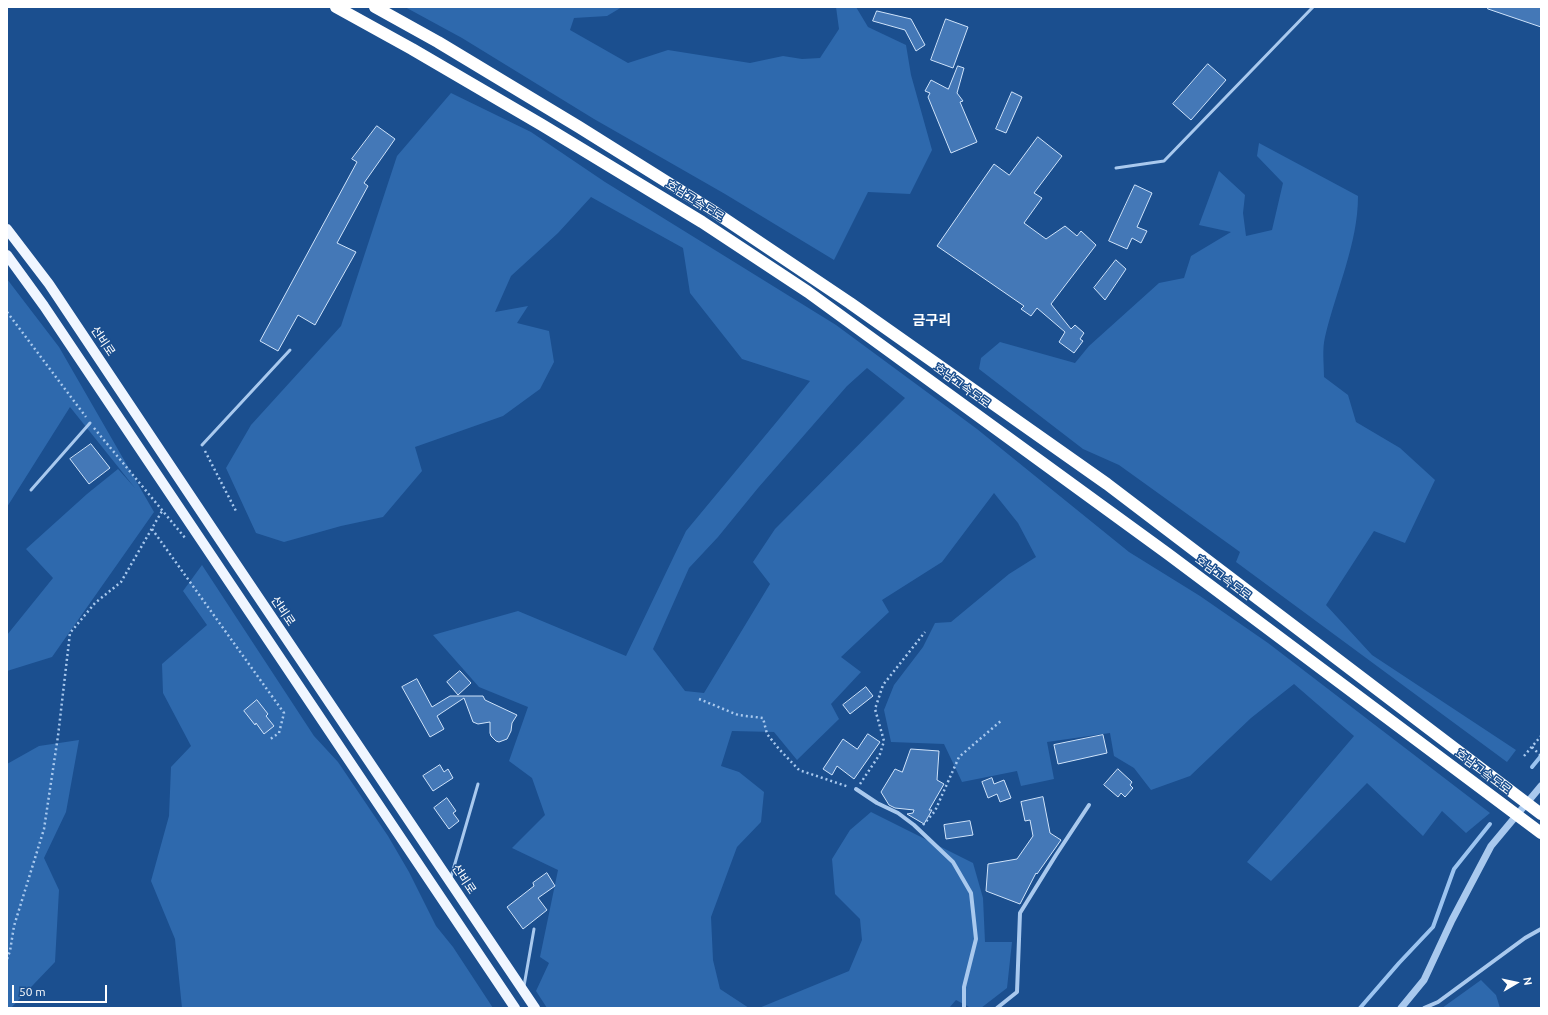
<!DOCTYPE html>
<meta charset="utf-8">
<style>
body{margin:0}
#map{position:relative;width:1548px;height:1015px;overflow:hidden;background:#1b4f8f;font-family:Ubuntu,sans-serif}
canvas{display:block}
.frame{position:absolute;inset:0;border:8px solid #fff;pointer-events:none}
.north{position:absolute;left:1496px;top:963px;width:40px;height:40px;-webkit-text-stroke:3px #1b4f8f;paint-order:stroke;rotate:81deg;font-size:11px;font-weight:700;line-height:16px;text-align:center;color:#fff}
.north::after{content:'';display:block;margin:auto;width:14px;height:18px;background:#fff;clip-path:polygon(50% 0,100% 100%,50% 72%,0 100%)}
.scale{position:absolute;left:12px;top:985px;width:95px;height:18px;box-sizing:border-box;border:2px solid #fff;border-top:0;padding-left:5px;font-size:12px;line-height:14px;white-space:nowrap;color:#fff;-webkit-text-stroke:3px #1b4f8f;paint-order:stroke}
</style>
<div id="map">
<canvas width="1548" height="1015"></canvas>
<div class="frame"></div>
<div class="north">N</div>
<div class="scale">50 m</div>
</div>
<script>
const ctx = document.querySelector('canvas').getContext('2d');
ctx.lineJoin = 'round';
function paint(path, color) {
  ctx.fillStyle = color;
  ctx.fill(path, 'evenodd');
}
function stroke(path, color, width, dash) {
  ctx.strokeStyle = color;
  ctx.lineWidth = width;
  ctx.lineCap = dash ? 'butt' : 'round';
  ctx.setLineDash(dash || []);
  ctx.stroke(path);
}
function label(font, color, halo, rows, align = 'center') {
  ctx.font = font + ' Ubuntu,"Noto Sans KR",sans-serif';
  ctx.lineWidth = 3;
  ctx.setLineDash([]);
  ctx.textBaseline = 'middle';
  ctx.strokeStyle = halo;
  ctx.fillStyle = color;
  for (const [text, x, y, turn = 0] of rows) {
    ctx.save();
    ctx.translate(x, y);
    ctx.rotate((+turn || 0) * Math.PI / 180);
    ctx.textAlign = isNaN(turn) ? turn : align;
    if (halo) ctx.strokeText(text, 0, 0);
    ctx.fillText(text, 0, 0);
    ctx.restore();
  }
}
const green = new Path2D(`
 M405,7H622L607,16L574,18L570,30L628,63L668,50L750,63L783,56L802,59L820,58L839,29L836,7H856L868,27L906,45L911,75L932,150L910,194L868,192L834,260L725,194L594,119L462,38Z
 M451,93L531,132L605,182L836,325L977,429L1129,552L1200,596L1268,643L1490,813L1466,833L1442,811L1423,836L1367,783L1271,881L1247,862L1354,736L1294,684L1251,718L1190,776L1151,790L1134,768L1114,756L1110,733L1047,742L1054,779L1021,786L1017,771L962,782L944,744L891,742L884,710L894,685L923,647L935,623L951,622L1009,574L1036,557L1018,523L994,493L942,562L882,600L889,612L841,657L861,672L831,704L839,719L797,760L774,732L732,731L721,766L739,772L764,792L761,822L737,847L711,917L713,960L720,989L749,1008H547L536,991L549,963L540,957L558,870L512,848L545,815L532,778L509,761L528,707L479,687L433,635L518,611L626,656L686,531L779,419L810,381L742,359L690,293L683,248L591,197L558,233L511,276L495,312L528,306L517,323L549,331L554,362L540,389L503,416L415,447L422,471L383,517L341,526L284,542L256,533L226,468L251,425L341,326L397,156ZM867,368L905,398L775,529L753,562L770,584L704,693L685,691L653,649L689,568L718,537L758,488L847,386Z
 M1259,143L1358,196C1358,244 1336,290 1325,337C1322,349 1324,364 1324,377L1348,395L1356,422L1400,448L1435,480L1405,543L1374,531L1326,605L1372,655L1516,750L1507,762L1236,562L1240,552L1119,465L1083,449L979,369L981,358L1000,342L1075,363L1089,346L1159,283L1184,278L1191,256L1231,232L1199,225L1219,171L1245,195L1243,213L1246,236L1272,230L1283,183L1257,156Z
 M7,279L59,347L154,512L52,657L7,671V635L53,578L26,549L87,494L118,469L135,488L70,407L7,507Z
 M202,565L314,736L338,762L388,836L409,872L436,926L453,947L493,1008H182L175,939L151,881L169,816L171,767L191,746L163,693L162,664L207,625L183,591Z
 M79,740L66,812L44,858L59,890L55,962L11,1008H7V764L39,746Z
 M871,812L973,863L983,898L985,942H1012L1007,988L981,1008H971L956,1000L949,1008H759L849,971L862,940L860,919L835,894L832,859L850,830Z
 M1481,980L1496,995L1500,1008H1442Z`);
const stream = new Path2D(`
 M1532,767L1541,756
 M1360,1008L1399,963L1433,927L1454,869L1490,824`);
const building = new Path2D(`
 M1488,7H1541V27L1488,9Z
 M877,11L911,19L925,45L916,51L905,30L873,21Z
 M946,19L968,27L953,68L931,60Z
 M1208,64L1226,80L1191,120L1173,104Z
 M958,66L964,68L957,93L963,101L960,102L977,142L951,153L928,97L930,93L925,91L931,80L948,89Z
 M1012,92L1022,97L1006,133L996,129Z
 M377,126L395,139L364,183L368,186L337,243L356,252L315,325L298,315L278,351L260,341L357,162L352,159Z
 M1038,137L1062,156L1034,193L1042,198L1024,223L1046,239L1065,226L1077,236L1081,231L1096,245L1051,304L1071,329L1075,325L1084,333L1080,339L1083,341L1074,353L1059,342L1065,332L1037,308L1031,316L1021,309L1024,306L937,246L994,164L1009,175Z
 M1135,185L1152,193L1137,227L1147,231L1141,243L1132,238L1127,249L1109,241Z
 M1116,260L1126,269L1105,300L1094,288Z
 M91,444L110,468L89,484L70,459Z
 M460,671L471,683L458,695L447,682Z
 M417,679L432,707L450,696H483L485,700L517,715L512,723L511,731L507,739L499,742L496,741L491,736L490,733V722L478,724L473,722L464,698L437,716L444,729L430,737L402,687Z
 M866,687L873,696L850,714L843,705Z
 M257,700L268,714L266,716L274,726L264,734L256,723L255,725L244,711Z
 M868,734L880,742L854,779L837,766L832,775L823,769L843,739L857,749Z
 M1103,735L1107,753L1058,764L1054,745Z
 M911,749L939,751L937,780L944,784L929,810H932L924,824L907,814L913,813L914,810L895,808L889,805L881,792L895,769L902,772Z
 M440,765L444,772L448,769L453,778L433,791L423,776Z
 M1118,769L1132,782L1130,785L1133,788L1125,797L1121,793L1118,797L1104,785Z
 M992,778L994,784L1004,780L1011,798L1000,802L997,794L988,798L982,782Z
 M1043,797L1050,833L1061,840L1037,874L1036,873L1020,904L986,891L988,864L1017,859L1033,836L1030,820L1025,821L1021,802Z
 M447,798L456,811L453,813L459,821L449,829L434,808Z
 M970,821L973,835L946,839L944,825Z
 M547,873L555,886L538,898L547,910L523,929L507,907L534,886L533,883Z`);
const path = new Path2D(`
 M7,312L86,417
 M94,428L186,539
 M205,451L237,513
 M152,529L284,713L279,733L269,740
 M699,699L738,715L763,718L767,734L779,749L799,770L849,787
 M1532,747L1541,756
 M1524,756L1541,736
 M860,784L880,754L884,741L875,709L883,685L925,632
 M923,825L935,811L959,757L1002,720
 M7,959L10,951L14,926L44,829L58,736L70,633L95,603L121,582L162,511`);
const service = new Path2D(`
 M1116,168L1164,161L1313,7
 M202,445L290,350
 M31,490L90,423
 M451,877L478,784
 M524,986L534,929`);
const minor = new Path2D(`
 M856,789L877,803L898,813L914,825L953,862L971,893L976,939L964,987V1008
 M997,1008L1017,992L1020,913L1056,855L1089,805
 M1424,1008L1438,1002L1525,938L1541,929`);
const tertiary = new Path2D(`
 M1401,1008L1424,980L1452,920L1491,846L1541,786`);
const primary = new Path2D(`
 M7,229L49,284L230,555L535,1008
 M7,255L44,306L515,1008`);
const motorway = new Path2D(`
 M336,7L412,49L542,125L702,222L808,292L1168,554L1541,833
 M375,7L438,42L579,127L710,209L850,303L1107,484L1541,814`);
const streetNames = [
 ["호남고속도로",695,201,32],
 ["선비로",103,341,56],
 ["호남고속도로",962,386,36],
 ["호남고속도로",1223,578,37],
 ["선비로",283,611,56],
 ["호남고속도로",1483,772,37],
 ["선비로",464,879,56]
];
const quarterNames = [
 ["금구리",932,320]
];
paint(green, '#2e69ad');
stroke(stream, '#9cc4f0', 4);
paint(building, '#4478b7');
stroke(building, '#cfe3fa', 1);
stroke(path, '#a9c9ee', 2.5, [2, 3]);
stroke(service, '#a9c9ee', 3);
stroke(minor, '#a9c9ee', 4);
stroke(tertiary, '#a9c9ee', 7);
stroke(primary, '#f0f6ff', 10);
stroke(motorway, '#fff', 12);
label('12px', '#fff', '#1b4f8f', streetNames);
label('bold 14px', '#fff', '#1b4f8f', quarterNames);
</script>
